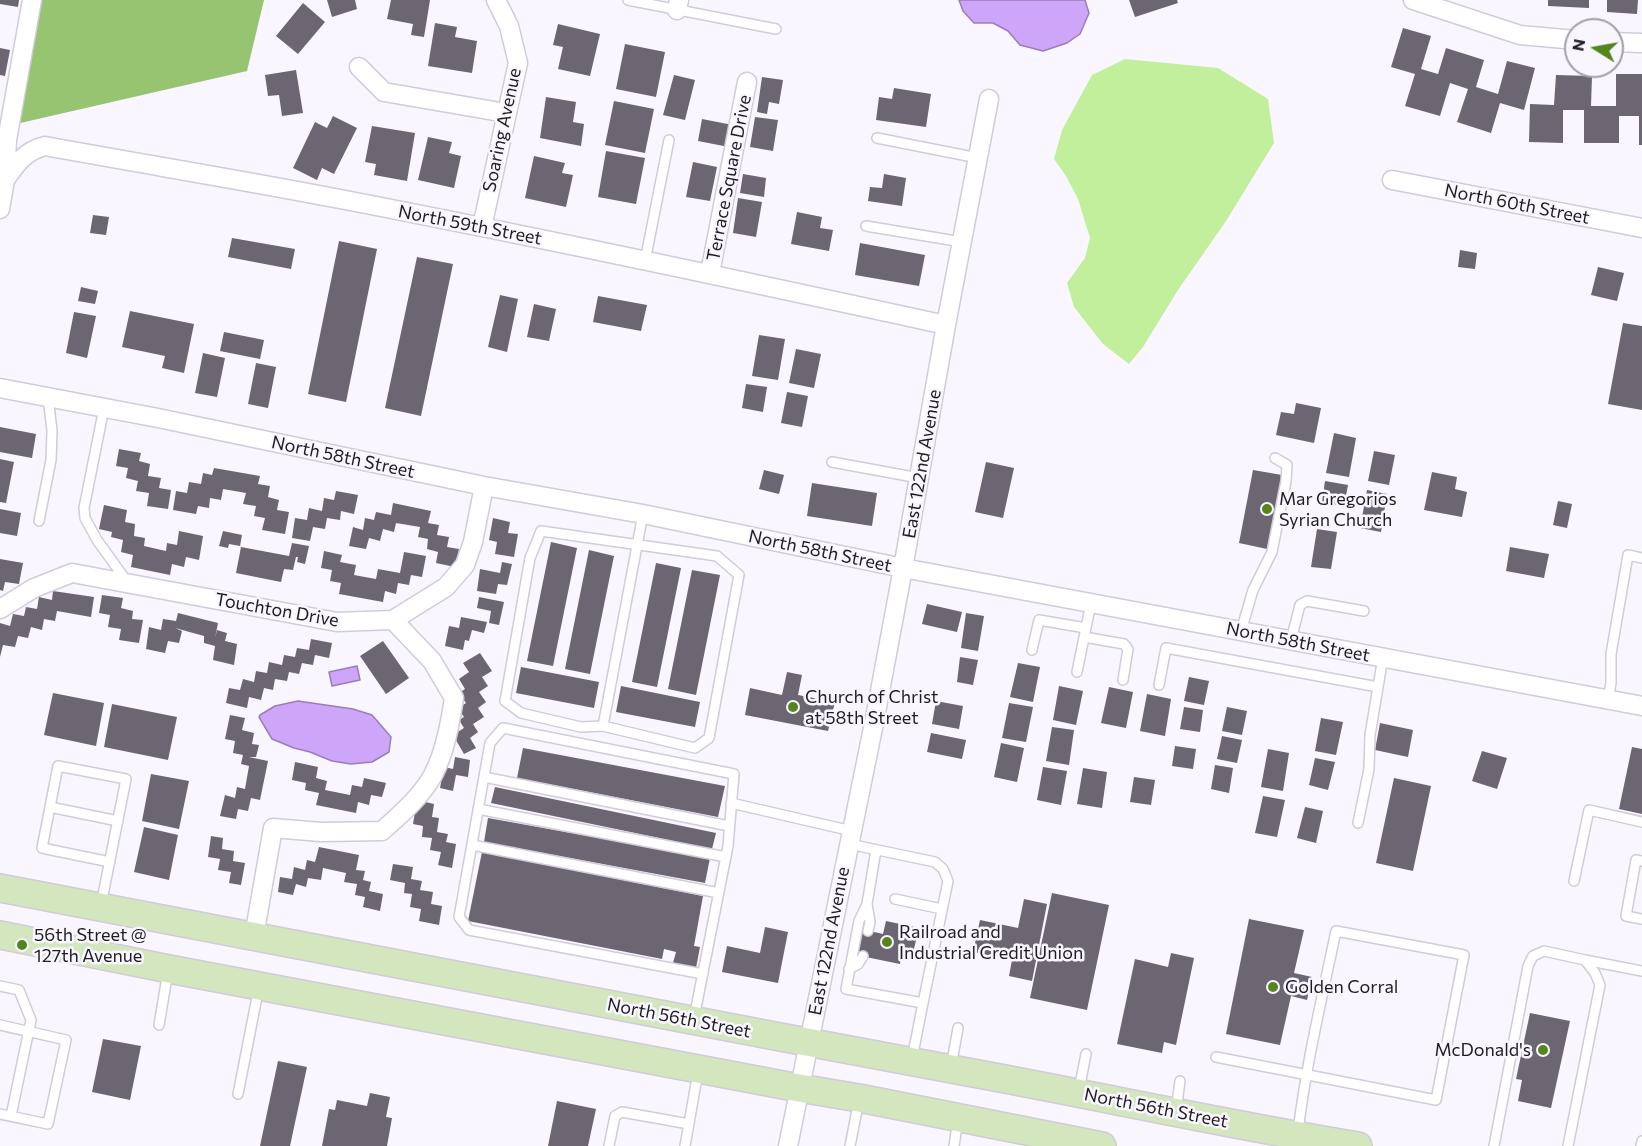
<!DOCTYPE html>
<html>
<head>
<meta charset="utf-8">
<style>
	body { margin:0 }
	#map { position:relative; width:1642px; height:1146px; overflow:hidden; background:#faf6ff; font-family:Commissioner,sans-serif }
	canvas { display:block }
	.north { position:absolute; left:1564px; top:18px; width:60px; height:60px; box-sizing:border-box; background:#faf6ff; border:2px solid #a29fa7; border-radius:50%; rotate:281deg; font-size:16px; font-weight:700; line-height:24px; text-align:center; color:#1f1d22 }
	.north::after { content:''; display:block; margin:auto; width:21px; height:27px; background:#54861b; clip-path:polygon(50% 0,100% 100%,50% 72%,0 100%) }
</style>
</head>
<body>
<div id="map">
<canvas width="1642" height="1146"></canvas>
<div class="north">N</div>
</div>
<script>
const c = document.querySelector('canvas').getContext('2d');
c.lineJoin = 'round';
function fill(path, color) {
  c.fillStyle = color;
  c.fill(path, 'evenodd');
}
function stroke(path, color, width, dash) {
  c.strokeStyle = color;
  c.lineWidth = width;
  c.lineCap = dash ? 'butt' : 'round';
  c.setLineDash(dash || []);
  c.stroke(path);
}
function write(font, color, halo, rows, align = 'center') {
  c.font = font + ' Commissioner,sans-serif';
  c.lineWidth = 5;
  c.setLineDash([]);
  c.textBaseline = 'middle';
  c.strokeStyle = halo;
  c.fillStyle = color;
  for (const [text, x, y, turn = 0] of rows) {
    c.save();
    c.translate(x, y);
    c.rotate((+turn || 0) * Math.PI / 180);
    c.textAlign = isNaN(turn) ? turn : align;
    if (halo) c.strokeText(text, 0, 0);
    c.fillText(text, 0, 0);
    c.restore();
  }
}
const green = new Path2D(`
	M1125 59 1218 68 1268 99 1274 143 1226 221 1178 290 1143 347 1129 364 1103 344 1074 307 1067 283 1085 258 1090 238 1078 199 1066 176 1054 159 1062 130 1092 75Z`);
const forest = new Path2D(`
	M42 0H264L247 71 16 124Z`);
const water = new Path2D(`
	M959 0H1085L1089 13 1080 34 1067 43 1043 51 1020 45 1008 31 993 23H974L963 11Z
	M357 666 360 680 332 686 329 672Z
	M298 701 353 709 372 715 391 737 389 752 372 762 351 764 332 761 310 752 294 748 272 739 259 717 260 715 275 706Z`);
const building = new Path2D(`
	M0 0H19L18 7 0 4Z
	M327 0H355L357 9 332 17Z
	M391 0H430L424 37 411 35 413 24 387 19Z
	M1129 0H1177L1178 3 1135 17Z
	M1548 0H1589V8L1548 6Z
	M1607 0H1638L1637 14 1607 12Z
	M303 3 325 22 298 54 276 36Z
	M435 23 457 27 455 37 477 41 472 73 428 66Z
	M558 24 600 34 590 76 558 69 563 47 553 45Z
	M1403 28 1431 36 1421 69 1438 74 1446 48 1484 60 1476 87 1498 94 1507 61 1535 68 1524 110 1500 103 1491 133 1457 122 1468 89 1450 83 1440 116 1405 106 1415 74 1391 67Z
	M625 44 665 52 656 97 616 89Z
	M0 48 10 50 5 76 0 75Z
	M296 70 303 113 282 116 279 95 268 96 265 75Z
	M1616 74H1642V145H1639V116H1619V143H1584V110H1563V143L1529 142 1530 104 1554 105 1556 75 1592 76 1591 106H1616Z
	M674 75 695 80 685 120 663 115Z
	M762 77 783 80 779 104 769 102 767 114 757 112Z
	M894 88 931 94 926 127 876 120 879 97 892 99Z
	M546 97 576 102 573 122 584 124 581 146 540 138Z
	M614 101 654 109 645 153 605 145Z
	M333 116 357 128 334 174 322 168 317 180 293 168 315 122 327 128Z
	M755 117 778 120 773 151 750 147Z
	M702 119 738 126 734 148 698 141Z
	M372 126 415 133 407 181 374 175 376 164 365 162Z
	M428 137 452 142 449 153 461 156 454 188 418 180Z
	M606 151 645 158 636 204 598 197Z
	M534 156 565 163 562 173 573 175 566 207 525 198Z
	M693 162 717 167 710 201 686 197Z
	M743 174 766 178 764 197 740 193Z
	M884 174 906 178 902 206 868 201 870 187 882 188Z
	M738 198 762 202 756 237 733 233Z
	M797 212 822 217 820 228 833 230 829 251 791 244Z
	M93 215 109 217 106 235 90 233Z
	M232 238 295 249 291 269 228 257Z
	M339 241 377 249 346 402 308 394Z
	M860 243 925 255 919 286 855 275Z
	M1460 250 1477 253 1475 269 1458 267Z
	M417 257 453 264 421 416 385 408Z
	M1598 267 1624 273 1617 301 1591 295Z
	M81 287 98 291 95 304 78 301Z
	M500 295 518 299 507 352 488 347Z
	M598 296 647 305 641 331 593 322Z
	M534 304 556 309 549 341 527 337Z
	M130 311 194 324 184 373 162 368 165 356 122 347Z
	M74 312 96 316 87 358 66 353Z
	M1623 323 1642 326V410L1608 404Z
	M224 332 264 340 260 359 220 351Z
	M759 335 785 339 778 380 752 376Z
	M796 349 821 354 814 388 789 383Z
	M203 353 225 358 217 397 195 393Z
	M256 363 276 367 268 408 248 404Z
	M746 384 767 387 763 412 742 408Z
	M787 392 808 396 802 427 781 423Z
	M1296 403 1321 408 1314 443 1276 435 1281 412 1294 414Z
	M0 427 36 434 32 458 0 452Z
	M1334 433 1356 438 1349 477 1326 473Z
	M119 449 141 453 139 461 150 464 148 476 161 478 159 488 171 490 168 509 147 506 149 493 136 491 138 481 126 478 128 468 116 466Z
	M1374 451 1395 455 1389 485 1368 481Z
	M0 459 14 462 6 503 0 502Z
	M986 462 1014 468 1003 518 975 512Z
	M214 468 260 476 258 484 270 486 268 497 279 500 277 510 289 512 285 534 262 530 265 518 254 516 256 506 243 504 246 493 223 489 221 500 210 498 209 508 198 506 196 514 173 510 176 491 187 493 189 482 201 484 203 473 212 475Z
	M764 470 784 475 779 494 759 489Z
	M1253 470 1282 475 1267 549 1239 543Z
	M1432 472 1457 477 1455 489 1467 492 1462 517 1424 510Z
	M1325 481 1348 485 1344 506 1322 502Z
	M812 483 877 493 872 526 807 516Z
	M1367 490 1387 494 1381 532 1360 528Z
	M336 491 358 495 354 514 341 511 340 520 327 518 325 529 313 527 310 541 292 538 295 518 307 520 309 508 322 511 324 498 334 500Z
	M1558 501 1572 504 1567 528 1553 525Z
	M393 503 431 511 428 523 439 525 437 535 449 537 447 547 459 549 455 567 436 563 438 552 427 549 428 539 418 537 420 527 396 523 394 532 383 529 380 541 369 538 366 549 349 546 353 527 363 530 365 518 374 520 376 512 391 515Z
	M104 505 127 510 125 522 135 524 134 536 145 538 144 546 166 551 167 543 177 545 179 531 203 536 199 560 186 557 184 567 172 564 170 575 131 567 133 555 121 552 123 540 111 537 112 532 99 529Z
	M0 509 21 513 17 536 0 533Z
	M493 518 510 522 508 533 518 534 514 557 495 554 497 542 489 540Z
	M1317 529 1337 532 1331 569 1311 567Z
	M223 531 242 535 240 546 229 544 228 548 219 546Z
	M551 542 577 548 553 666 527 661Z
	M292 543 309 546 305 564 297 562 298 557H296L293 570 284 569 281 582 236 573 241 547 289 556Z
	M1510 547 1549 554 1544 578 1506 571Z
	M589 550 614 556 590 674 565 669Z
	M324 551 342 555 340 562 356 565 354 575 376 579 378 569 400 573 404 552 426 556 422 577 411 575 409 585 398 583 396 594 385 591 383 602 339 594 341 583 330 581 332 570 321 568Z
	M0 559 23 563 19 584 5 582 3 591 0 590Z
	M502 562 512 564 507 585 498 584 496 594 477 591 480 569 500 573Z
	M656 563 681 568 657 687 632 682Z
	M692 570 720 575 696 695 668 689Z
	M53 591 94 597 91 617 57 611 55 621 44 619 42 630 31 627 28 638 18 636 15 647 3 645 0 657V623L10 626 13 614 24 616 26 607 37 609 39 597 52 600Z
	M102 595 123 598 121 608 133 611 132 619 143 620 139 643 119 640 121 629 108 627 110 615 99 613Z
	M479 597 504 602 499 625 489 623 491 611 477 608Z
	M927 604 962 612 957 632 922 624Z
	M178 613 218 623 215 638 217 630 227 633 225 641 237 644 234 665 213 660 215 646 204 643V636L175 628 182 631 179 643 168 641 165 653 146 649 149 627 161 630 163 619 176 621Z
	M966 613 984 616 978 651 961 648Z
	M461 617 487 622 484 633 472 630 469 641 465 640 463 650 445 646 449 626 459 628Z
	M311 639 332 643 329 658 315 655 313 665 302 663 299 674 289 672 287 681 275 679 273 690 264 688 261 700 249 697 247 708 226 703 229 688 240 690 243 679 254 682 256 671 267 673 269 662 282 665 284 655 295 657 297 648 309 650Z
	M383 641 409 678 386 694 360 656Z
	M480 653 492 671 482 677 488 686 479 692 486 702 478 708 484 717 473 724 478 732 470 738 476 748 464 754 453 735 464 728 459 720 464 717 458 708 466 703 459 693 465 689 459 679 469 672 463 663Z
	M960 657 978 660 973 685 957 682Z
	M1018 663 1040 667 1033 702 1010 697Z
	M521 667 599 682 594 708 516 693Z
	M787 672 802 675 798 695 835 702 828 731 745 715 750 688 782 695Z
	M1189 677 1209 681 1204 705 1184 701Z
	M621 686 700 702 695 727 616 712Z
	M1059 686 1083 691 1076 725 1053 720Z
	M1109 687 1133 692 1126 728 1101 723Z
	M53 693 104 703 96 746 44 735Z
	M1147 694 1171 699 1165 736 1140 731Z
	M936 701 963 706 959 729 932 724Z
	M1009 703 1033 707 1026 742 1002 738Z
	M112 704 177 717 168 760 104 747Z
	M1184 707 1203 710 1200 732 1180 729Z
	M1227 707 1247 711 1242 735 1222 731Z
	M230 715 245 718 242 730 254 733 252 744 259 745 256 757H249L268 761 260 800 251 798 248 811 238 809 236 819 220 816 225 795 235 798 237 787 245 789 249 766 241 764 243 755 233 753 235 741 225 739Z
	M1321 718 1343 722 1336 755 1315 751Z
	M1380 723 1413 730 1408 757 1375 750Z
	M1052 727 1074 730 1069 765 1046 761Z
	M931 733 966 740 962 759 927 752Z
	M1222 736 1242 740 1237 763 1217 759Z
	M1001 743 1024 748 1017 782 994 777Z
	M1175 746 1196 749 1193 769 1172 766Z
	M1632 747 1642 749V814L1619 809Z
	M523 748 725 786 718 817 517 778Z
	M1268 749 1289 753 1283 791 1261 787Z
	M1482 751 1507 758 1497 789 1472 781Z
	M455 757 470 760 468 777 456 775 453 791 440 788 444 767 453 769Z
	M1315 758 1335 762 1328 790 1309 785Z
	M295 762 318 767 316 778 327 781 325 790 350 795 352 785 362 787 364 778 386 783 382 797 371 795 369 805 358 802 356 813 316 805 319 793 305 790 306 783 292 780Z
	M1215 765 1233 768 1229 793 1211 789Z
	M1043 767 1067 771 1061 805 1037 800Z
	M1083 768 1107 772 1102 808 1077 804Z
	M151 774 189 781 179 829 142 821Z
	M1134 777 1155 780 1151 805 1130 802Z
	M1394 778 1431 786 1413 871 1376 863Z
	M495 787 716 833 712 849 491 803Z
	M1263 796 1285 800 1277 837 1255 833Z
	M417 800 434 804 432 817 439 818 437 832 448 834 446 842 456 844 452 868 438 865 441 852 430 850 432 838 422 837 423 826 413 824Z
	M1305 807 1323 811 1316 843 1297 838Z
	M488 818 710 858 705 883 484 842Z
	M144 827 178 835 169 880 134 872Z
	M211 836 223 838 222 849 234 851 233 861 245 863 241 885 229 883 231 872 218 870 220 859 208 857Z
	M319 847 359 855 356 870 365 871 363 880 371 882 369 891 383 894 380 911 363 907 365 897 355 895 357 884 344 882 346 873 323 868 321 880 308 878 306 887 296 884 293 895 278 892 280 877 292 879 294 867 305 870 307 860 315 862Z
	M482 852 703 896 694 946 700 947 696 968 673 963 676 952 664 949 662 959 468 921Z
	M393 864 413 867 411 879 422 881 420 890 433 892 431 904 442 906 439 925 419 921 421 909 410 907 412 894 404 893 405 883 390 880Z
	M1052 893 1109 905 1087 1010 1030 998Z
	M1024 899 1047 904 1032 981 1009 976 1012 960 973 952 980 920 1018 928Z
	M1249 919 1304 930 1294 973 1312 977 1307 1000 1291 996 1280 1045 1226 1034Z
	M886 921 919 928 913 953 902 951 900 964 856 955 861 929 883 934Z
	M765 927 788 932 778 983 722 972 727 946 760 953Z
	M1171 953 1194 958 1176 1045 1164 1042 1162 1053 1117 1044 1135 959 1168 967Z
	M1530 1013 1570 1021 1551 1108 1518 1101 1522 1080 1516 1079Z
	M103 1039 141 1046 130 1100 92 1092Z
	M278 1061 307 1067 290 1146H260Z
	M370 1093 390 1097 386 1117 392 1118 387 1146H322L329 1109 335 1110 337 1100 367 1106Z
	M557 1101 596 1109 588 1146H548Z`);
const lane = new Path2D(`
	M628 0 776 29
	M877 138 978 158
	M866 226 962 242
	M645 261 669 140
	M104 408 84 508 85 518 97 540 128 583
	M832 462 919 478
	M39 521 51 460 52 431 48 397
	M541 531 717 556 739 575 709 738 695 748 603 726 581 727 521 713 505 701 530 558Z
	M1241 631 1253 590 1272 552 1286 481 1287 465 1275 458
	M1084 637 1124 644 1128 649 1123 680
	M1291 640 1300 605 1307 601 1364 611
	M1032 650 1039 620 1086 628
	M1077 672 1091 603
	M1159 685 1166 648 1378 687
	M1608 700 1611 683V654L1628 555 1642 558
	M603 726 643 514
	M484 777 729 826
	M731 803 852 831
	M50 807 118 821
	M478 809 726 857
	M1358 823 1369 769 1370 735 1383 657
	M849 844 935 862 943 869 948 881 923 1003
	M472 845 719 893
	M876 850 867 904 859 921 846 989 923 1003 912 1059
	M1642 861 1636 860 1626 916 1642 919
	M1574 881 1589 810 1642 822
	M895 899 942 909
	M867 904 870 922 868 931
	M101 905 126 779 58 766 42 848 110 862
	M1585 960 1642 971
	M849 969 858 964 863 956
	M0 986 19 990 31 1020 11 1116
	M694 1018 728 846 734 774 503 728 490 743 459 917 469 930 703 974
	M0 1025 66 1040 48 1124 0 1114
	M159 1025 168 971
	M1216 1057 1436 1100 1464 955 1336 931C1322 998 1306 1064 1298 1132
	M951 1067 958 1028
	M1079 1090 1086 1054
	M238 1094 259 987
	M1176 1111 1180 1081
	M609 1146 615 1116 622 1112 689 1124
	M685 1146 698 1072
	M850 1146 859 1100
	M954 1146 958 1119
	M1494 1146 1528 966 1533 956 1544 951 1585 960 1595 973 1600 985 1568 1146
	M1641 1146 1642 1141`);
const street = new Path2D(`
	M1413 0 1520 35 1576 40
	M677 10 679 0
	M1612 42 1642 43
	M359 67 384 92 506 113
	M5 180C16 164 25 151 45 146 143 164 242 180 340 199 543 238 744 281 946 325
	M1392 180 1642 228
	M0 209 5 180 7 140 32 0
	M482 227 518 63 509 26 496 0
	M710 273 747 82
	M0 388 158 418 484 486 643 514 903 568 1642 706
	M0 609 34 588 72 573 337 622 393 620 446 587 465 565 473 542 484 486
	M254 936 273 828 321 832 382 831C400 815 421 797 433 775 445 752 450 724 454 698L432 661 393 620
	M788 1146 875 718 903 568 946 325 989 99`);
const secondary = new Path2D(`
	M0 888C321 948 641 1012 962 1071 1094 1095 1225 1124 1358 1146
	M0 935 169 969 799 1088 859 1098 1102 1146`);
const markers = [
	[1267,509,6,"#54861b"],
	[793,707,6,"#54861b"],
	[887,942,6,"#54861b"],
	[22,945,6,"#54861b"],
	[1273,987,6,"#54861b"],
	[1543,1050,6,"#54861b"]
];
const streetNames = [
	["Soaring Avenue",502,130,-78],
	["Terrace Square Drive",729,178,-79],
	["North 60th Street",1517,204,11],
	["North 59th Street",470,225,11],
	["North 58th Street",343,457,12],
	["East 122nd Avenue",922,464,-80],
	["North 58th Street",820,551,12],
	["Touchton Drive",277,610,10],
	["North 58th Street",1298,642,11],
	["East 122nd Avenue",829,941,-79],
	["North 56th Street",679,1018,11],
	["North 56th Street",1156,1108,11]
];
const poiNames = [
	["Mar Gregorios",1279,499],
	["Syrian Church",1279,520],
	["Church of Christ",805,697],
	["at 58th Street",805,718],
	["Railroad and",899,932],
	["Industrial Credit Union",899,953],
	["56th Street @",34,935],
	["127th Avenue",34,956],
	["Golden Corral",1285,987],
	["McDonald's",1531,1050,"right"]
];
fill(green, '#c1ef9c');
fill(forest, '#96c470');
fill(water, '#cda6fa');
stroke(water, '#997db9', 1.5);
fill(building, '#6c6673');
stroke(lane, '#d1cbda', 12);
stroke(street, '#d1cbda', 21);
stroke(secondary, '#d1cbda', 30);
stroke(lane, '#fff', 9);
stroke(street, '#fff', 18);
stroke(secondary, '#d3e6bd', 27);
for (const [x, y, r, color] of markers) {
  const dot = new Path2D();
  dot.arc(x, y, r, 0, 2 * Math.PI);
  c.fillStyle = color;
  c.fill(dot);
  stroke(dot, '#faf6ff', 2);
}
write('18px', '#1f1d22', '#faf6ff', streetNames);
write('18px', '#1f1d22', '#faf6ff', poiNames, 'left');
</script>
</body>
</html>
